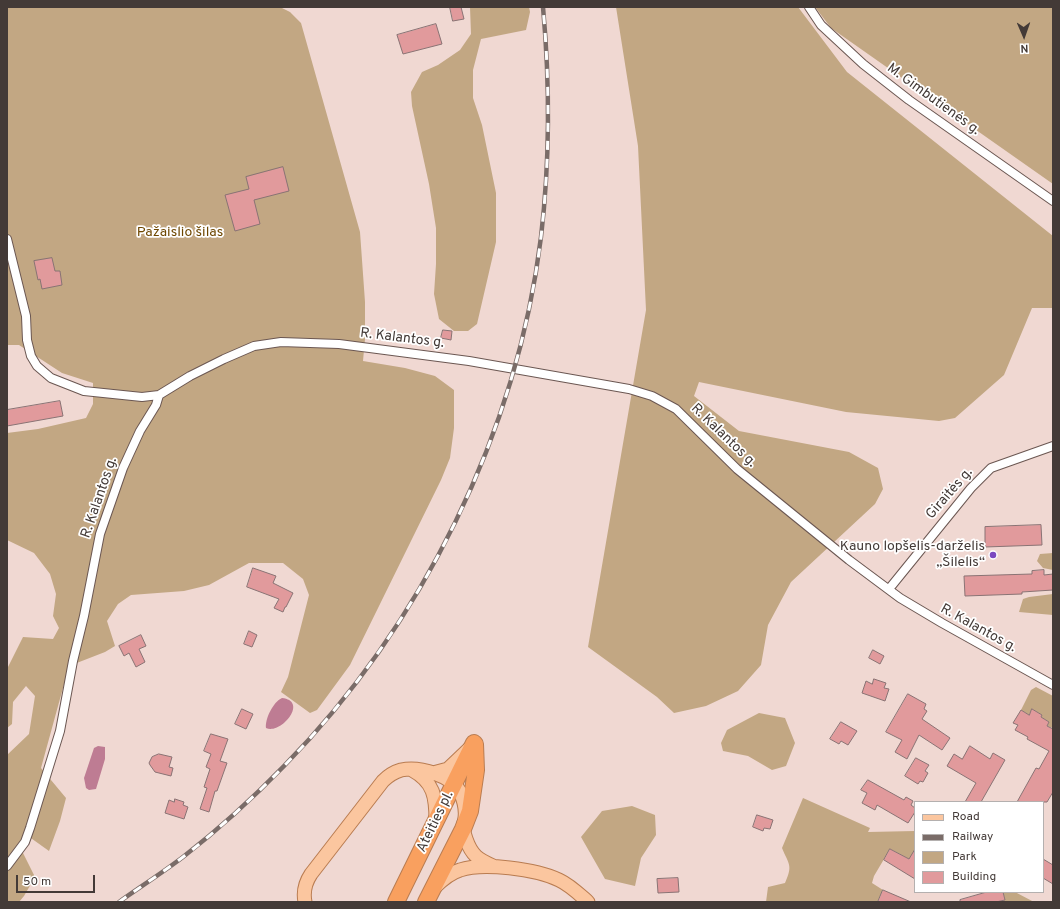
<!DOCTYPE html>
<html>
<head>
<meta charset="utf-8">
<style>
	body { margin:0 }
	#map { position:relative; width:1060px; height:909px; overflow:hidden; background:#f0d8d2; font-family:Overpass,sans-serif }
	canvas { display:block }
	.frame { position:absolute; inset:0; border:8px solid #433a37; pointer-events:none }
	.legend { position:absolute; left:914px; top:801px; width:130px; height:92px; box-sizing:border-box; background:#fff; border:1px solid #b4b0af; margin:0; padding:5px 7px; list-style:none; font-size:12px; color:#433a37 }
	.legend li { display:flex; align-items:center; gap:8px; height:20px }
	.legend b { width:20px; border:1px solid #b4b0af }
	.north { position:absolute; left:1004px; top:16px; width:40px; height:40px; -webkit-text-stroke:3px #fff; paint-order:stroke; rotate:178deg; font-size:11px; font-weight:700; line-height:16px; text-align:center; color:#433a37 }
	.north::after { content:''; display:block; margin:auto; width:14px; height:18px; background:#433a37; clip-path:polygon(50% 0,100% 100%,50% 72%,0 100%) }
	.scale { position:absolute; left:16px; top:875px; width:79px; height:18px; box-sizing:border-box; border:2px solid #433a37; border-top:0; padding-left:5px; font-size:12px; line-height:14px; white-space:nowrap; color:#433a37; -webkit-text-stroke:3px #fff; paint-order:stroke }
</style>
</head>
<body>
<div id="map">
<canvas width="1060" height="909"></canvas>
<div class="frame"></div>
<ul class="legend">
<li><b style="height:5px;background:#fbc69f"></b>Road</li>
<li><b style="height:5px;background:#7a6c68"></b>Railway</li>
<li><b style="height:11px;background:#c2a783"></b>Park</li>
<li><b style="height:11px;background:#e19a9c"></b>Building</li>
</ul>
<div class="north">N</div>
<div class="scale">50 m</div>
</div>
<script>
const c = document.querySelector('canvas').getContext('2d');
c.lineJoin = 'round';
function fill(path, color) {
  c.fillStyle = color;
  c.fill(path, 'evenodd');
}
function stroke(path, color, width, dash) {
  c.strokeStyle = color;
  c.lineWidth = width;
  c.lineCap = dash ? 'butt' : 'round';
  c.setLineDash(dash || []);
  c.stroke(path);
}
function write(font, color, halo, rows, align = 'center') {
  c.font = font + ' Overpass,sans-serif';
  c.lineWidth = 3.5;
  c.setLineDash([]);
  c.textBaseline = 'middle';
  c.strokeStyle = halo;
  c.fillStyle = color;
  for (const [text, x, y, turn = 0] of rows) {
    c.save();
    c.translate(x, y);
    c.rotate((+turn || 0) * Math.PI / 180);
    c.textAlign = isNaN(turn) ? turn : align;
    if (halo) c.strokeText(text, 0, 0);
    c.fillText(text, 0, 0);
    c.restore();
  }
}
const green = new Path2D(`
	M7 7H280L290 12 301 23 360 232 365 302V339L363 361 405 368 435 376 454 390V428L450 458 441 480 350 665 317 710 310 713 281 692 288 677 309 595 303 579 283 563H249L209 585 184 591 131 595 118 604 107 621 115 646 105 652 69 666 41 768 66 798 60 821 49 851 28 836 19 845 35 877 24 896 19 902H7V755L29 734 35 696 26 686 13 702 12 724 7 728V669L23 637 53 639 59 628 53 616 56 594 50 574 34 553 7 540V433L38 429 86 418 93 404V383L62 373 19 345H7Z
	M470 7H529L530 12 526 30 481 39 473 70V98L482 125 496 193V242L477 324 468 331H454L439 319 434 294 436 264V228L429 184 412 106 411 92 422 72 438 65 460 50 471 34Z
	M616 7H798L847 72 1053 236V308H1032L1004 375 955 418 939 421 846 412 699 382 694 396 739 431 849 452 878 468 883 489 875 504 791 582 768 625 761 665 738 691 706 706 674 713 657 697 588 647 646 310 638 146Z
	M815 7H1053V184L831 28Z
	M1053 553V570L1043 568 1037 561 1040 554Z
	M1053 594V615L1019 612 1023 599 1029 597Z
	M1036 687 1053 696V728L1047 726 1049 722 1041 717 1042 715 1032 709 1029 715 1021 710 1031 690Z
	M759 713 785 718 795 743 786 766 772 770 748 756 723 751 721 743 727 730Z
	M803 798 870 828 868 832 915 831V859H909L890 849 874 876 872 883 883 890 878 901 880 902H766L768 887 785 883C793 865 789 865 782 848Z
	M632 806 655 815 656 835 641 858 635 886 605 879 581 837 602 811Z
	M1003 892H1015L1034 902H996L1005 900Z`);
const water = new Path2D(`
	M282 698C309 701 281 735 266 728 265 719 273 702 282 698Z
	M98 746 105 747V759L96 789 89 790 86 788 84 778 94 748Z`);
const building = new Path2D(`
	M450 7H461L464 19 453 21Z
	M436 24 442 44 403 54 397 35Z
	M283 167 289 191 254 200 260 224 235 231 225 195 249 189 246 177Z
	M52 258 55 271H60L62 285 42 289 40 279 38 280 34 261Z
	M443 330 452 331 451 340 441 338Z
	M60 401 63 416 7 426V410Z
	M1041 525 1042 545 985 547V527Z
	M253 568 276 576 273 583 293 593 286 607H285L283 612 274 608 279 599 247 587Z
	M1044 570V575L1053 574V590L1022 592V594L965 596 964 576 1032 574V571Z
	M249 631 257 635 252 647 244 644Z
	M141 635 146 646 139 649 145 662 136 667 129 653 124 656 119 646Z
	M873 650 884 656 880 664 869 658Z
	M874 679 886 683 884 688 889 689 885 701 862 693 866 681 872 684Z
	M908 694 926 704 924 709 927 711 922 719 950 738 942 750 919 735 907 759 895 752 902 740 886 732Z
	M242 709 253 714 246 729 235 724Z
	M1032 709 1042 715 1041 717 1049 722 1047 726 1053 729V792L1047 802H1017L1036 768 1039 769 1049 751 1027 739 1028 737 1015 730 1018 725 1013 723 1021 710 1029 715Z
	M841 722 857 731 848 745 841 741 839 744 830 739Z
	M211 734 228 739 220 761 227 763 217 791H215L209 812 200 809 207 788 204 787 210 769 206 767 211 754 204 751Z
	M970 746 990 759 993 753 1005 760 981 802H965L976 783 947 766 954 754 962 759Z
	M159 754 172 757 169 767 173 768 171 776 155 772 150 765 149 763 152 757Z
	M916 758 929 765 925 771 928 773 923 782 920 781 918 784 905 776Z
	M868 780 904 800 906 797 913 801 911 805 915 808V812L908 823 877 805 875 810 862 803 867 793 861 790Z
	M175 799 184 802 183 805 188 807 184 819 165 813 169 800 174 802Z
	M757 815 773 820 770 829 764 828 763 831 753 827Z
	M890 849 909 859 915 849V879L884 860Z
	M1043 859 1053 865V884L1043 878Z
	M678 878 679 892 658 893 657 879Z
	M883 890 911 902H878Z
	M987 892H1003L1005 900 996 902H960V900Z`);
const street = new Path2D(`
	M809 7 821 25 863 64 909 100 1053 201
	M7 239 26 316 27 340 31 356 37 366 51 378 84 391 142 397 159 395 190 376 224 359 254 346 281 342 339 344 469 361 629 389 652 396 676 409 737 469 849 560 900 598 942 623 1053 685
	M889 589 971 488 991 468 1053 446
	M7 866 25 842 30 828 60 731 73 661 84 616 100 534 123 468 140 431 156 405 159 395`);
const primary = new Path2D(`
	M412 770C434 782 436 797 436 821
	M433 773 448 769 469 749
	M435 887C442 880 450 873 460 870 483 862 536 869 559 880 570 885 579 894 588 902
	M305 902C303 892 305 883 311 874L383 781C388 776 394 772 401 770 419 766 453 775 461 794 464 801 466 810 465 818 465 821 463 824 463 827 463 831 465 835 466 839 472 856 478 859 493 866`);
const highway = new Path2D(`
	M396 902 474 743
	M426 902 463 829 470 811 476 770 475 744`);
const rail = new Path2D(`
	M119 902C140 887 162 873 183 857 219 829 253 798 284 766 422 625 517 433 541 237 550 160 550 84 543 7`);
const markers = [
	[993,555,4,"#7b49c0"]
];
const streetNames = [
	["M. Gimbutienės g.",933,100,36],
	["R. Kalantos g.",402,339,7],
	["R. Kalantos g.",723,436,44],
	["Giraitės g.",950,494,-49],
	["R. Kalantos g.",100,498,-71],
	["R. Kalantos g.",978,629,29],
	["Ateities pl.",436,822,-64]
];
const parkNames = [
	["Pažaislio šilas",180,233]
];
const poiNames = [
	["Kauno lopšelis-darželis",985,547],
	["„Šilelis“",985,563]
];
fill(green, '#c2a783');
fill(water, '#be7c93');
fill(building, '#e19a9c');
stroke(building, '#897374', 1);
stroke(street, '#6b5752', 10);
stroke(primary, '#b97c51', 15);
stroke(highway, '#b97c51', 18);
stroke(street, '#fff', 8);
stroke(primary, '#fbc69f', 13);
stroke(highway, '#f9a05f', 16);
stroke(rail, '#7a6c68', 4.5);
stroke(rail, '#fff', 3, [9]);
for (const [x, y, r, color] of markers) {
  const dot = new Path2D();
  dot.arc(x, y, r, 0, 2 * Math.PI);
  c.fillStyle = color;
  c.fill(dot);
  stroke(dot, '#fff', 1.5);
}
write('14px', '#433a37', '#fff', streetNames);
write('14px', '#6e4700', '#fff', parkNames);
write('14px', '#433a37', '#fff', poiNames, 'right');
</script>
</body>
</html>
